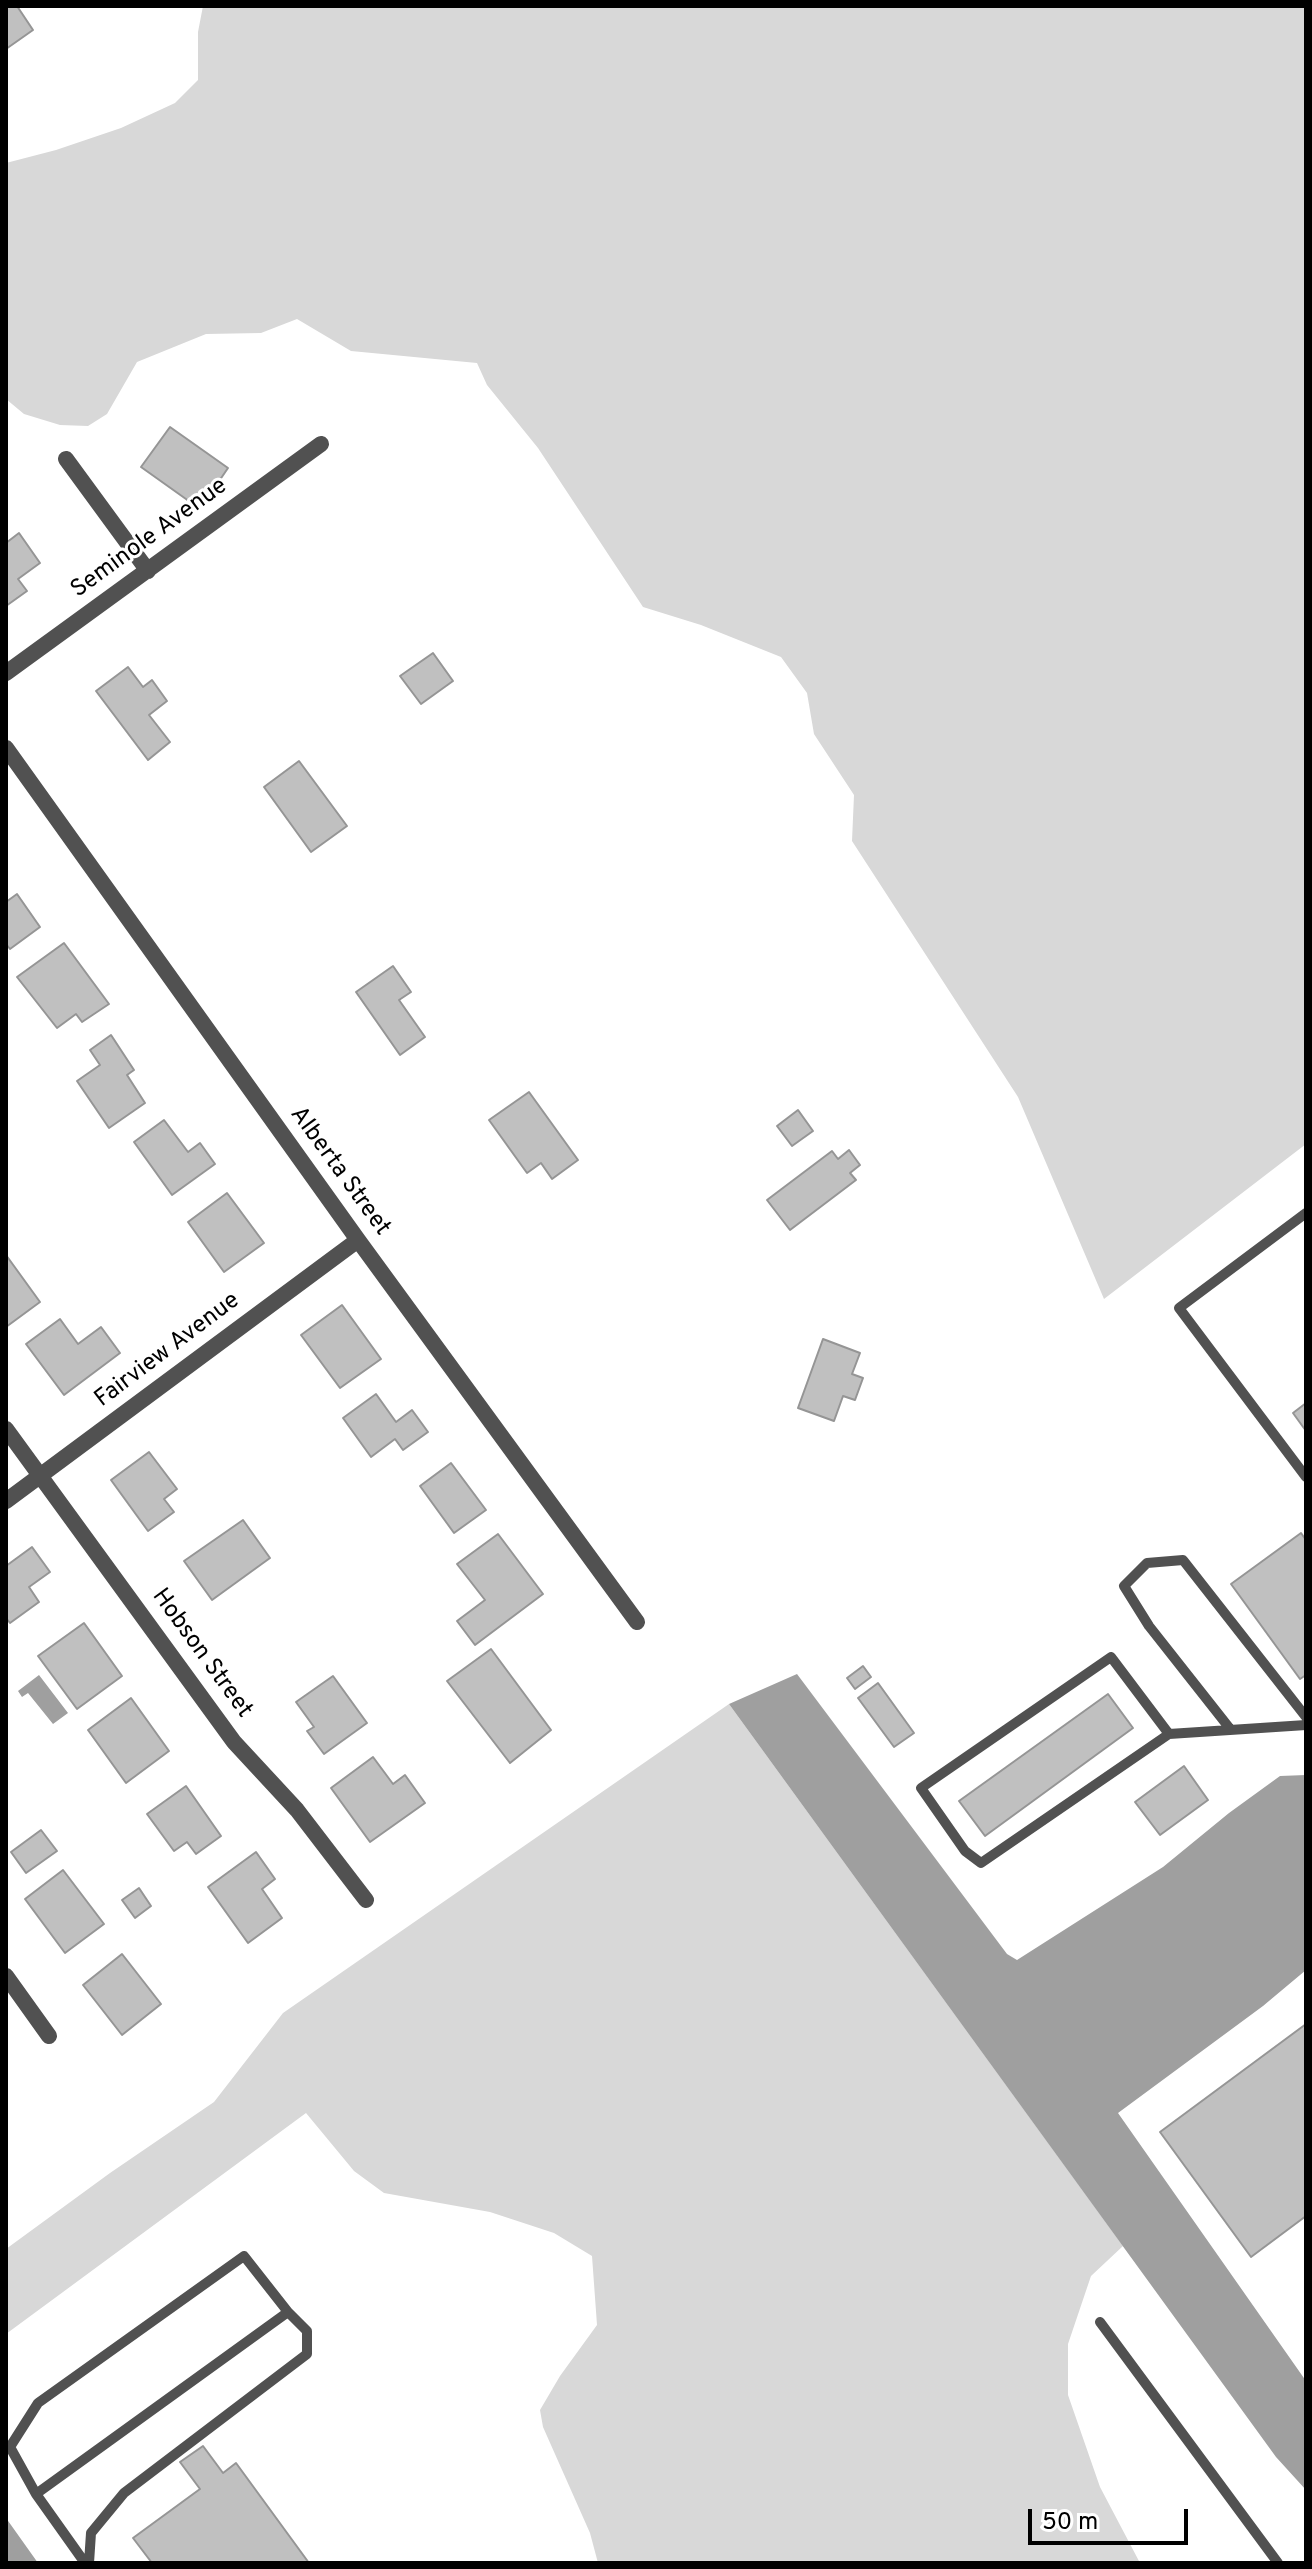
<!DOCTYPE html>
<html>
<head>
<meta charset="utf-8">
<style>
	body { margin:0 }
	#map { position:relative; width:1312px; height:2569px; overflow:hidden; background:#fff; font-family:Overpass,sans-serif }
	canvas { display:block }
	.frame { position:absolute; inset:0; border:8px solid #000; pointer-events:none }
	.scale { position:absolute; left:1028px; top:2509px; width:160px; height:36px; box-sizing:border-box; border:4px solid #000; border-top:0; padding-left:10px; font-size:24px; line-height:28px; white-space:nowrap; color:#000; -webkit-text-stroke:6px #fff; paint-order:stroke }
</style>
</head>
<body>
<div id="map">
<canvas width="1312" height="2569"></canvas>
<div class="frame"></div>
<div class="scale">50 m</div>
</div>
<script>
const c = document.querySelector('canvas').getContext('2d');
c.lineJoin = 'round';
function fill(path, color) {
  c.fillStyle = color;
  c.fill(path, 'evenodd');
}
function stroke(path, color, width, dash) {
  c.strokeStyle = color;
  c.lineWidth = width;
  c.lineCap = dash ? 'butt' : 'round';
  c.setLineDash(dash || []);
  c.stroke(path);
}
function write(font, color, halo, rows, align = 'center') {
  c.font = font + ' Overpass,sans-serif';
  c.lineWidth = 6;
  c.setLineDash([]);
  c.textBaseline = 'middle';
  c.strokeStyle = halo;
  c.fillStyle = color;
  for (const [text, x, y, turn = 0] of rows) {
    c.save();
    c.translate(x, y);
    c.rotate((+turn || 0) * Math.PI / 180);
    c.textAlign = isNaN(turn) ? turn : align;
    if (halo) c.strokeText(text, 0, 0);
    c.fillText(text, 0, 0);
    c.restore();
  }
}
const green = new Path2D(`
	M203 6H1306V1144L1104 1299 1018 1097 852 841 854 795 814 734 807 693 781 657 701 625 643 607 538 448 487 385 477 363 351 351 297 319 261 333 206 334 137 362 107 414 88 426 60 425 24 414 6 399V163L56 150 121 128 175 103 198 80V32Z
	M729 1704 1123 2246 1091 2276 1068 2344V2395L1100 2487 1140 2563H598L590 2533 543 2427 540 2410 560 2376 597 2325 592 2256 554 2233 490 2212 384 2193 354 2171 306 2113 6 2334V2249L110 2173 214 2102 283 2013Z`);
const water = new Path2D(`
	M797 1674 1007 1954 1017 1960 1163 1867 1229 1813 1280 1776 1306 1775V1970L1263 2006 1118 2113 1306 2381V2490L1276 2457 729 1704Z
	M39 1675 68 1713 53 1724 28 1693 22 1697 18 1691Z
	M6 2518 38 2563H6Z`);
const building = new Path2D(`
	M6 6H17L33 30 6 49Z
	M170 427 228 468 200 509 141 467Z
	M19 533 40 563 18 579 27 591 6 606V543Z
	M433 653 453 681 421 704 400 676Z
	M128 667 143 687 152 680 167 701 149 715 170 742 148 760 96 691Z
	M299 761 347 826 311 852 264 787Z
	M17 894 40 927 10 949 6 944V902Z
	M64 943 109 1004 82 1022 76 1014 57 1028 17 977Z
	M393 966 411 992 399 1000 425 1037 400 1055 356 992Z
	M111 1035 134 1070 127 1075 145 1103 109 1128 77 1081 100 1065 90 1050Z
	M529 1092 578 1160 552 1179 541 1163 527 1173 489 1120Z
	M798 1110 813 1131 792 1146 777 1126Z
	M164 1120 188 1152 200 1143 215 1164 172 1195 134 1142Z
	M849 1150 860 1165 850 1173 856 1180 790 1230 767 1200 832 1151 838 1159Z
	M227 1193 264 1243 224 1272 188 1222Z
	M6 1255 40 1302 6 1327Z
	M342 1305 381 1359 340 1388 301 1335Z
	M60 1319 78 1344 101 1327 120 1353 64 1395 26 1344Z
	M823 1339 860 1353 852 1374 863 1378 855 1400 843 1396 834 1421 798 1408Z
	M376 1394 396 1422 412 1410 428 1432 403 1450 395 1439 371 1457 343 1418Z
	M1306 1403V1431L1293 1413Z
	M149 1452 177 1489 164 1499 174 1512 148 1531 111 1480Z
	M451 1463 486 1510 454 1533 420 1486Z
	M243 1520 270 1558 212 1600 184 1561Z
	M1301 1533 1306 1540V1675L1300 1679 1231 1584Z
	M498 1534 543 1594 475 1645 457 1621 485 1600 457 1564Z
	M32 1547 50 1572 29 1587 39 1602 10 1623 6 1618V1566Z
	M84 1623 122 1676 77 1709 38 1656Z
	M491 1649 551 1730 510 1763 447 1681Z
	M863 1666 871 1677 855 1689 847 1678Z
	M333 1676 367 1723 324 1754 307 1731 314 1727 296 1702Z
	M878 1683 914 1733 894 1747 858 1698Z
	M1108 1694 1133 1728 985 1836 959 1801Z
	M131 1698 169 1751 126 1783 88 1730Z
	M373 1757 393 1784 405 1775 425 1803 370 1842 331 1788Z
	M1184 1766 1208 1800 1160 1835 1135 1802Z
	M186 1786 221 1836 196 1854 187 1842 174 1851 147 1814Z
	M41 1830 57 1851 26 1873 11 1852Z
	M256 1852 275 1879 262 1889 282 1918 248 1943 208 1887Z
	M63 1870 104 1924 65 1953 25 1899Z
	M139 1888 151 1906 135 1918 122 1900Z
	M122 1954 161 2004 122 2035 83 1985Z
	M1306 2024V2216L1251 2257 1160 2132Z
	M203 2446 223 2473 236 2463 309 2563H152L133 2538 200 2489 180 2462Z`);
const lane = new Path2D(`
	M1306 1213 1179 1308 1306 1477
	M1231 1730 1149 1626 1124 1586 1147 1563 1183 1560 1306 1717
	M1169 1734 1111 1657 921 1788 965 1851 981 1863 1169 1734 1306 1725
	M1100 2322 1278 2563
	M36 2494 288 2312 244 2256 38 2403 10 2447 36 2494 85 2563
	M89 2563 91 2533 124 2493 307 2354V2331L288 2312`);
const street = new Path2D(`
	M66 459 148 571
	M6 673 321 444
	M6 748 358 1240 637 1622
	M6 1429 234 1742 297 1810 366 1900
	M6 1501 358 1240
	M6 1976 49 2036`);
const streetNames = [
	["Seminole Avenue",150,539,-36],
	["Alberta Street",339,1172,54],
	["Fairview Avenue",168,1351,-37],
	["Hobson Street",201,1654,54]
];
fill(green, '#d8d8d8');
fill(water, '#9f9f9f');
fill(building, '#c0c0c0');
stroke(building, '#959595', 2);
stroke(lane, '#515151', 10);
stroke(street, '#515151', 16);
write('24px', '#000', '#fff', streetNames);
</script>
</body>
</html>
